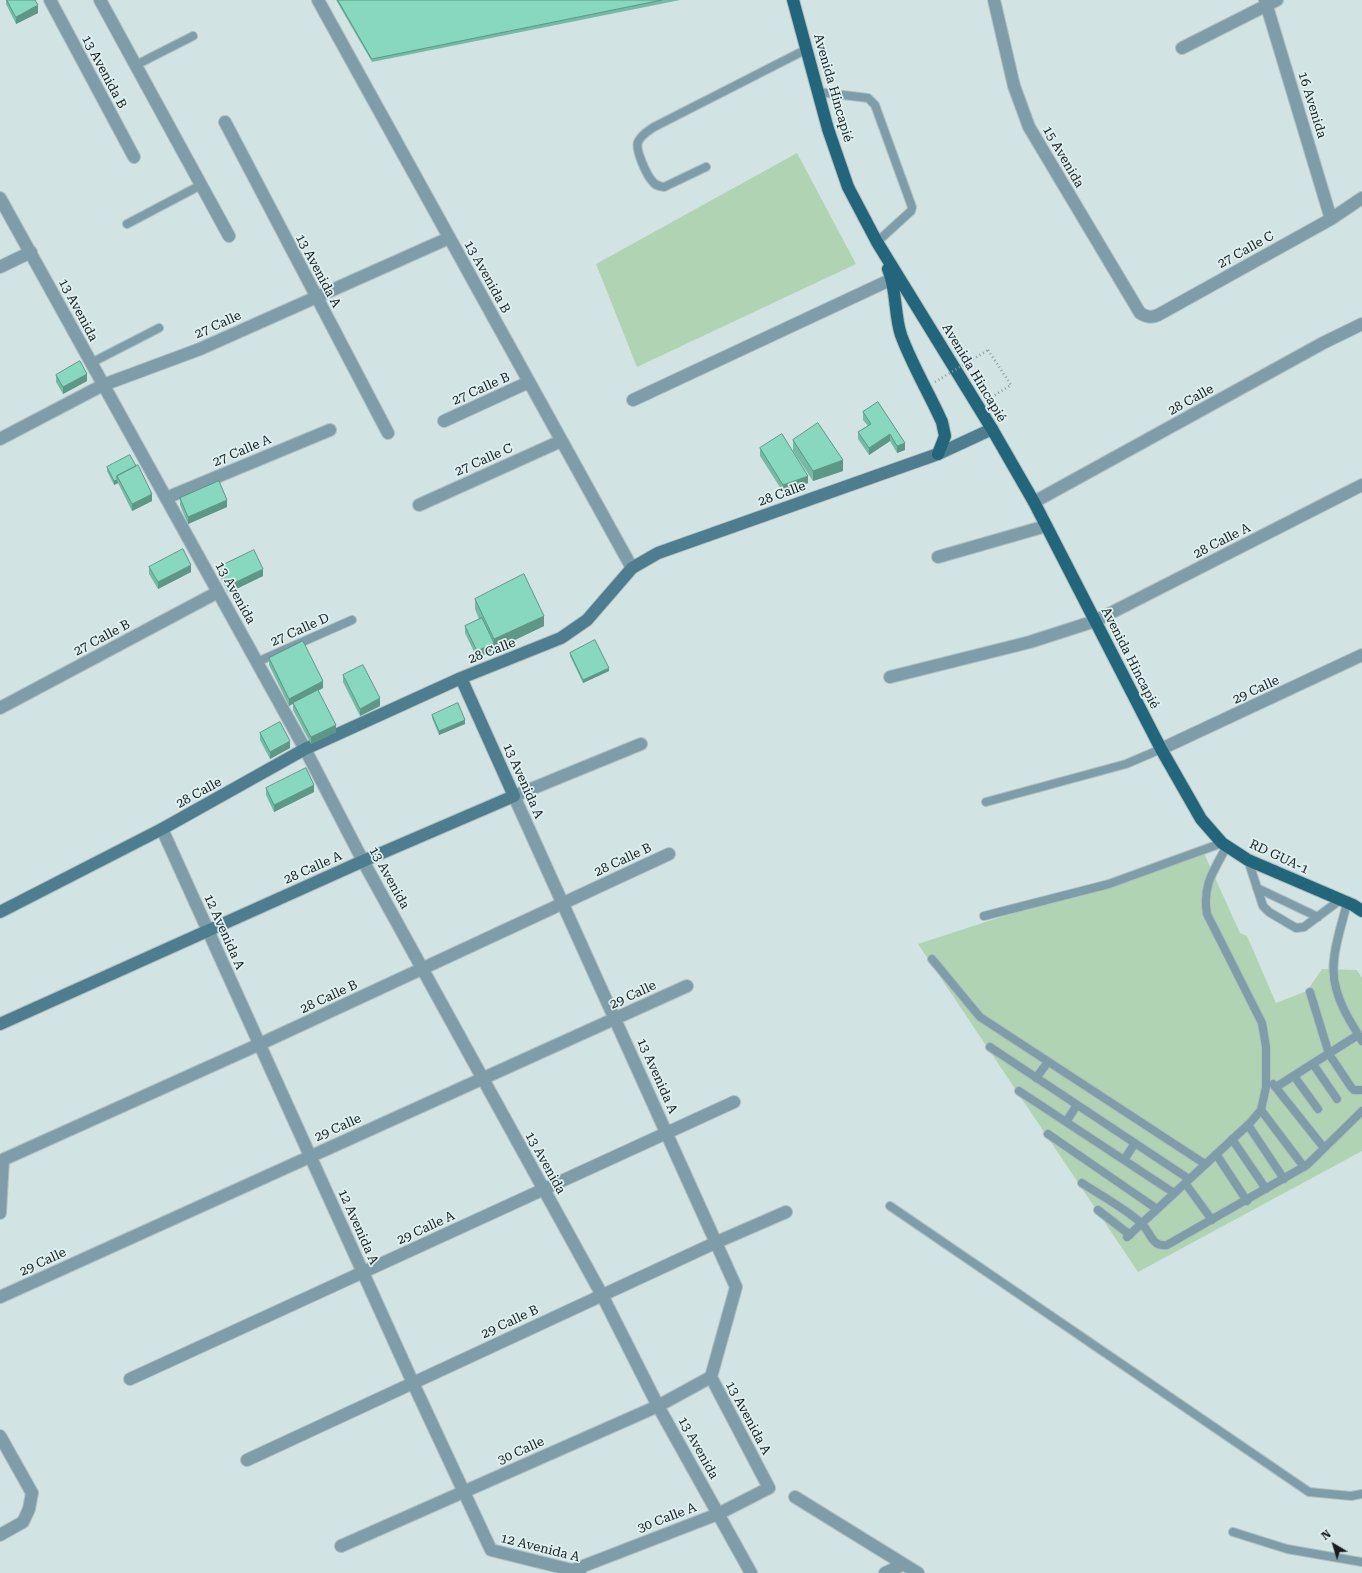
<!DOCTYPE html>
<html>
<head>
<meta charset="utf-8">
<style>
	body { margin:0 }
	#map { position:relative; width:1362px; height:1573px; overflow:hidden; background:#d2e3e3; font-family:"Roboto Serif",serif }
	canvas { display:block }
	.north { position:absolute; left:1314px; top:1525px; width:40px; height:40px; -webkit-text-stroke:3px #dff0f0; paint-order:stroke; rotate:322deg; font-size:11px; font-weight:700; line-height:16px; text-align:center; color:#161c1c }
	.north::after { content:''; display:block; margin:auto; width:14px; height:18px; background:#161c1c; clip-path:polygon(50% 0,100% 100%,50% 72%,0 100%) }
</style>
</head>
<body>
<div id="map">
<canvas width="1362" height="1573"></canvas>
<div class="north">N</div>
</div>
<script>
const c = document.querySelector('canvas').getContext('2d');
c.lineJoin = 'round';
function fill(path, color) {
  c.fillStyle = color;
  c.fill(path, 'evenodd');
}
function stroke(path, color, width, dash) {
  c.strokeStyle = color;
  c.lineWidth = width;
  c.lineCap = dash ? 'butt' : 'round';
  c.setLineDash(dash || []);
  c.stroke(path);
}
function write(font, color, halo, rows, align = 'center') {
  c.font = font + ' "Roboto Serif",serif';
  c.lineWidth = 3.5;
  c.setLineDash([]);
  c.textBaseline = 'middle';
  c.strokeStyle = halo;
  c.fillStyle = color;
  for (const [text, x, y, turn = 0] of rows) {
    c.save();
    c.translate(x, y);
    c.rotate((+turn || 0) * Math.PI / 180);
    c.textAlign = isNaN(turn) ? turn : align;
    if (halo) c.strokeText(text, 0, 0);
    c.fillText(text, 0, 0);
    c.restore();
  }
}
const green = new Path2D(`
	M797 153 856 264 637 367 596 264Z
	M1203 851 1240 933 1247 936 1276 1003 1307 991 1322 969 1357 970 1362 978V1151L1138 1272 918 944Z`);
const path = new Path2D(`
	M988 350 1011 385 990 398`);
const lane = new Path2D(`
	M136 65 193 36
	M818 92 868 98 875 105 912 207 911 211 877 242
	M706 167 664 187C659 186 656 186 653 182 647 176 635 150 638 142 641 135 648 131 654 127L807 49
	M127 224 201 185
	M91 363 159 328
	M257 662 352 620
	M986 802 1126 764 1161 749
	M1248 860 1263 906 1269 912 1296 928 1304 927 1340 900
	M1257 888 1318 917
	M1347 903C1341 929 1328 961 1336 988 1341 1008 1352 1024 1362 1041
	M984 916 1109 884 1222 843
	M932 959 980 1017 1205 1164
	M1310 992 1329 1054 1351 1087 1354 1090H1362
	M990 1047 1189 1179
	M1313 1064 1337 1099
	M1294 1076 1318 1109
	M1036 1078 1048 1062
	M1273 1084 1324 1148
	M1276 1087 1358 1035
	M1019 1091 1174 1193
	M1261 1110 1304 1167
	M1066 1122 1077 1105
	M1248 1125 1284 1179
	M1048 1134 1157 1209
	M1232 1139 1266 1189
	M1216 1154 1247 1201
	M1124 1160 1135 1143
	M1082 1183C1100 1195 1126 1209 1141 1223 1151 1232 1151 1247 1167 1245L1307 1165 1362 1111
	M1185 1183 1212 1220
	M890 1206 1309 1492 1351 1496 1362 1494
	M1098 1210 1130 1235
	M1127 1237 1250 1123 1261 1110 1266 1087V1047L1262 1023 1207 914C1202 885 1214 870 1227 846
	M1233 1532 1287 1549 1362 1562`);
const street = new Path2D(`
	M50 0 134 157
	M100 0 229 236
	M318 0 632 568
	M994 0 1014 86 1029 127 1140 313C1147 317 1151 318 1158 315L1331 219 1362 198
	M1265 0 1331 219
	M1182 48 1277 0
	M225 122 388 433
	M0 198 305 749 363 861 602 1295 658 1406 751 1573
	M0 267 31 252
	M633 400 892 279
	M444 421 529 382
	M0 439 103 385 200 349 449 238
	M166 498 330 430
	M1034 502 1323 343 1362 324
	M419 505 561 441
	M938 557 1046 526
	M890 677 1030 642 1095 621 1362 485
	M0 708 218 592
	M1161 749 1362 655
	M162 829 413 1383 491 1550 580 1572
	M0 1161 260 1044 669 854
	M0 1213 3 1160
	M0 1297 687 986
	M130 1379 734 1102
	M0 1436 32 1493 29 1509 23 1522 0 1535
	M247 1460 717 1242 786 1212
	M795 1497 918 1573
	M341 1546 658 1406 711 1377
	M573 1570 718 1514 769 1488 711 1377 736 1287 514 796 641 744
	M885 1573 902 1565`);
const secondary = new Path2D(`
	M0 912 162 829 305 749 461 678 561 638 587 620 632 568 658 553 938 454 992 429
	M0 1024 363 861 514 796 461 678`);
const primary = new Path2D(`
	M793 0 828 129 848 187 877 242 992 429 1034 502 1161 749 1201 819 1222 843 1248 860 1353 905 1362 911
	M888 269C897 290 894 314 901 335 912 365 929 393 942 422L945 436 938 454`);
const pathBridge = new Path2D(`
	M935 382 988 350`);
const wall = new Path2D(`
	M6 0H35L38 13 16 24 6 4Z
	M336 0H680L372 62Z
	M56 375 87 381 63 394 56 382Z
	M878 402 905 450 897 453 890 441 869 455 858 439V432L868 426 863 420V412Z
	M793 440 843 471 813 481 793 451Z
	M760 448 808 483 783 492 760 456Z
	M107 467 152 501 132 511 118 483 114 485 107 471Z
	M180 498 227 507 188 524 180 505Z
	M149 567 191 572 158 589 149 574Z
	M219 567 263 576 228 593 219 574Z
	M475 599 544 626 477 658 465 633V626L479 619 475 609Z
	M570 653 609 671 583 683 570 656Z
	M269 658 323 688 318 691 336 732 311 744 293 710V703L289 706 269 665Z
	M343 675 380 706 360 716 343 682Z
	M432 715 465 724 439 735 432 718Z
	M260 733 290 748 270 759 260 740Z
	M266 788 314 792 274 812 266 795Z`);
const shadedWall = new Path2D(`
	M38 5V13L16 24V17Z
	M87 374V381L63 394V387Z
	M890 434V441L869 455V448Z
	M905 443V450L897 453V446Z
	M843 460V471L813 481V471Z
	M808 476V483L783 492V485Z
	M117 480 118 483 114 485V481Z
	M152 494V501L132 511V504Z
	M227 500V507L188 524V517Z
	M191 565V572L158 589V582Z
	M263 569V576L228 593V586Z
	M544 616V626L494 650V639Z
	M494 643V650L477 658V651Z
	M609 668V671L583 683V680Z
	M323 681V688L289 706V699Z
	M380 698V706L360 716V709Z
	M465 720V724L439 735V731Z
	M336 725V732L311 744V737Z
	M290 741V748L270 759V752Z
	M314 785V792L274 812V805Z`);
const building = new Path2D(`
	M7 0H35L38 5 16 17Z
	M338 0H662L372 59Z
	M80 361 87 374 63 387 56 375Z
	M878 402 905 443 897 446 890 434 869 448 858 432 871 424 863 412Z
	M818 423 843 460 813 471 793 440Z
	M782 434 808 476 783 485 760 448Z
	M130 455 136 466 117 476V480L114 481 107 467Z
	M138 465 152 494 132 504 117 476Z
	M219 481 227 500 188 517 180 498Z
	M183 549 191 565 158 582 149 567Z
	M254 550 263 569 228 586 219 567Z
	M524 574 544 616 494 639 475 599Z
	M482 618 494 643 477 651 465 626Z
	M595 640 609 668 583 680 570 653Z
	M303 641 323 681 289 699 269 658Z
	M363 665 380 698 360 709 343 675Z
	M318 690 336 725 311 737 293 703Z
	M458 703 465 720 439 731 432 715Z
	M280 722 290 741 270 752 260 733Z
	M306 768 314 785 274 805 266 788Z`);
const streetNames = [
	["13 Avenida B",104,72,62],
	["Avenida Hincapié",833,88,74],
	["16 Avenida",1312,105,73],
	["15 Avenida",1063,157,60],
	["27 Calle C",1246,250,-29],
	["13 Avenida A",318,271,62],
	["13 Avenida B",487,277,61],
	["13 Avenida",78,310,62],
	["27 Calle",218,325,-24],
	["Avenida Hincapié",974,373,59],
	["27 Calle B",481,389,-24],
	["28 Calle",1191,400,-29],
	["27 Calle A",242,451,-23],
	["27 Calle C",484,460,-24],
	["28 Calle",782,494,-20],
	["28 Calle A",1222,541,-27],
	["13 Avenida",235,593,61],
	["27 Calle D",300,630,-24],
	["27 Calle B",102,638,-28],
	["28 Calle",492,651,-21],
	["Avenida Hincapié",1130,658,63],
	["29 Calle",1256,690,-25],
	["13 Avenida A",523,781,66],
	["28 Calle",199,793,-29],
	["RD GUA-1",1279,857,25],
	["28 Calle B",623,860,-25],
	["28 Calle A",313,868,-24],
	["13 Avenida",389,878,61],
	["12 Avenida A",224,932,66],
	["29 Calle",633,995,-25],
	["28 Calle B",329,997,-25],
	["13 Avenida A",657,1076,66],
	["29 Calle",338,1128,-24],
	["13 Avenida",545,1163,61],
	["12 Avenida A",358,1227,66],
	["29 Calle A",426,1228,-25],
	["29 Calle",43,1262,-25],
	["29 Calle B",510,1322,-25],
	["13 Avenida A",748,1418,62],
	["13 Avenida",698,1448,61],
	["30 Calle",521,1451,-24],
	["30 Calle A",667,1518,-21],
	["12 Avenida A",540,1548,14]
];
fill(green, '#b0d4b3');
stroke(lane, '#b0bfbf', 10);
stroke(street, '#b0bfbf', 14);
stroke(secondary, '#b0bfbf', 14);
stroke(primary, '#b0bfbf', 14);
stroke(path, '#8e9b9b', 2.5, [1, 3]);
stroke(lane, '#7e9da9', 8);
stroke(street, '#7e9da9', 12);
stroke(secondary, '#4d7d8f', 12);
stroke(primary, '#23667b', 12);
stroke(pathBridge, '#8e9b9b', 2.5, [1, 3]);
fill(wall, '#75baa4');
fill(shadedWall, '#5f9786');
fill(building, '#88d8bf');
stroke(building, '#5f9786', 1);
write('13px', '#161c1c', '#dff0f0', streetNames);
</script>
</body>
</html>
